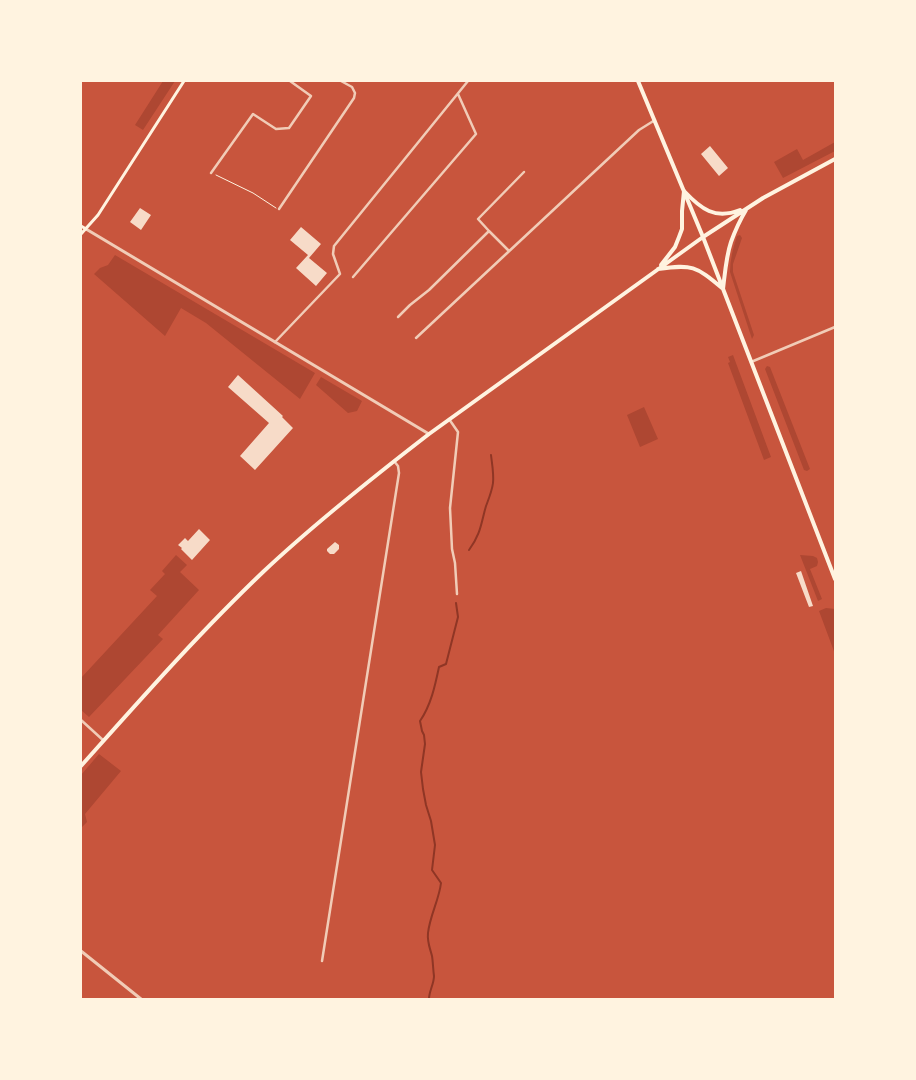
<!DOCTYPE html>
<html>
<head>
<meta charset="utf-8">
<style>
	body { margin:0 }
	#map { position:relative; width:916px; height:1080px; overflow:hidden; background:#c8553d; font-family:Overpass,sans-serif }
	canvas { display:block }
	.frame { position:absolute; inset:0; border:82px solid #fff3e0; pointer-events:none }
</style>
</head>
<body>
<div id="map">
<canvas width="916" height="1080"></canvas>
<div class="frame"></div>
</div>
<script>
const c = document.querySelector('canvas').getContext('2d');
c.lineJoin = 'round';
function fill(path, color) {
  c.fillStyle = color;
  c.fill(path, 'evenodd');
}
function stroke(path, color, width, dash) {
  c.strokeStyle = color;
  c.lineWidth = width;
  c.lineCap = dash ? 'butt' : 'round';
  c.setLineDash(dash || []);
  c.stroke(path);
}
const green = new Path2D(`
	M163 81H175L143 130 135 125Z
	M835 142V151L783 178 774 162 797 149 803 160Z
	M740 235 742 238 733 264V272L754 335 752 339 730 272C730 260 733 248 737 236Z
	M115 255 315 373 300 399 206 323 181 308 165 336 94 274 100 268 108 265Z
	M733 355 771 457 764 460 728 363 730 362 728 357Z
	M767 366 770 367 810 469 807 471 804 470 765 369Z
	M321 377 362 401 357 411 348 413 316 385Z
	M644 407 658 439 640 447 627 415Z
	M176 555 187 565 180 572 199 590 158 635 163 639 89 717 81 710V678L157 596 150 590 165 574 162 571Z
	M800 555 813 556 817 558 818 562 817 566 810 569 822 599 818 601Z
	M826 608 835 609V654L819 611Z
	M99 754 121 771 85 814 87 822 81 828V775Z`);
const stream = new Path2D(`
	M469 550C481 534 481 523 486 506 489 498 492 491 493 483 494 474 492 464 491 455
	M429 999C429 991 434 984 434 976 433 969 433 962 432 956 430 948 427 942 428 933 430 915 439 900 441 883L432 870 435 845 431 821 426 805 423 789 421 772 425 744 424 735 422 731 420 721C431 705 435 686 439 667L446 664 458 617 456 603`);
const building = new Path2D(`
	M710 146 728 168 719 176 701 154Z
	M140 208 151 215 141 230 130 222Z
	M301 227 321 244 309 258 327 273 316 286 296 268 308 255 290 240Z
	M238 375 283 416 282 417 293 428 255 470 240 456 269 423 228 387Z
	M199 529 210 540 192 560 181 549 182 548 178 545 185 538 188 541Z
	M335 542 339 545V549L334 554H330L327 551V549Z
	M801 571 813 606 809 607 796 573Z`);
const path = new Path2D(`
	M216 175 253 193 276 208`);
const minor = new Path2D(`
	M211 173 253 114 276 129 289 128 311 96 290 81
	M279 209 354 98 355 93 352 87 341 81
	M489 231 509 251
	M353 277 476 134 458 94
	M398 317 410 305 429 290 489 231 478 219 524 172
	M416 338 639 130 655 120
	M275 342 340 274 333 254 334 246 468 81
	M751 362 835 327
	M449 419 458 432 450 508 452 549 455 563 457 594
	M81 720 104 741
	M322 961 399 473 398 466 394 461`);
const tertiary = new Path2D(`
	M86 229 429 434
	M81 951 141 999`);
const secondary = new Path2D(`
	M81 226 86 229
	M81 234 98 215 184 81`);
const primary = new Path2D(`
	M638 81 703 237`);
const trunk = new Path2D(`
	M684 191C701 209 715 220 740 210
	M703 237 835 579
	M661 265 675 247 679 237 682 229V211L684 191
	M658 269C692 264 696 266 722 288
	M723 289C725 273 726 257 731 242 735 231 740 220 746 210
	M81 766C140 700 199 633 263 572 315 523 372 478 429 434L703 237 763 198 835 159`);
fill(green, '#ae4732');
stroke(stream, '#8f3625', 2);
fill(building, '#f7dbc8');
stroke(path, '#fff3e0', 1);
stroke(minor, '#f1ccb7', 2.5);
stroke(tertiary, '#f1ccb7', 3);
stroke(secondary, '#fff3e0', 3);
stroke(primary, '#fff3e0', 4);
stroke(trunk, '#fff3e0', 4);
</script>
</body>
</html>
